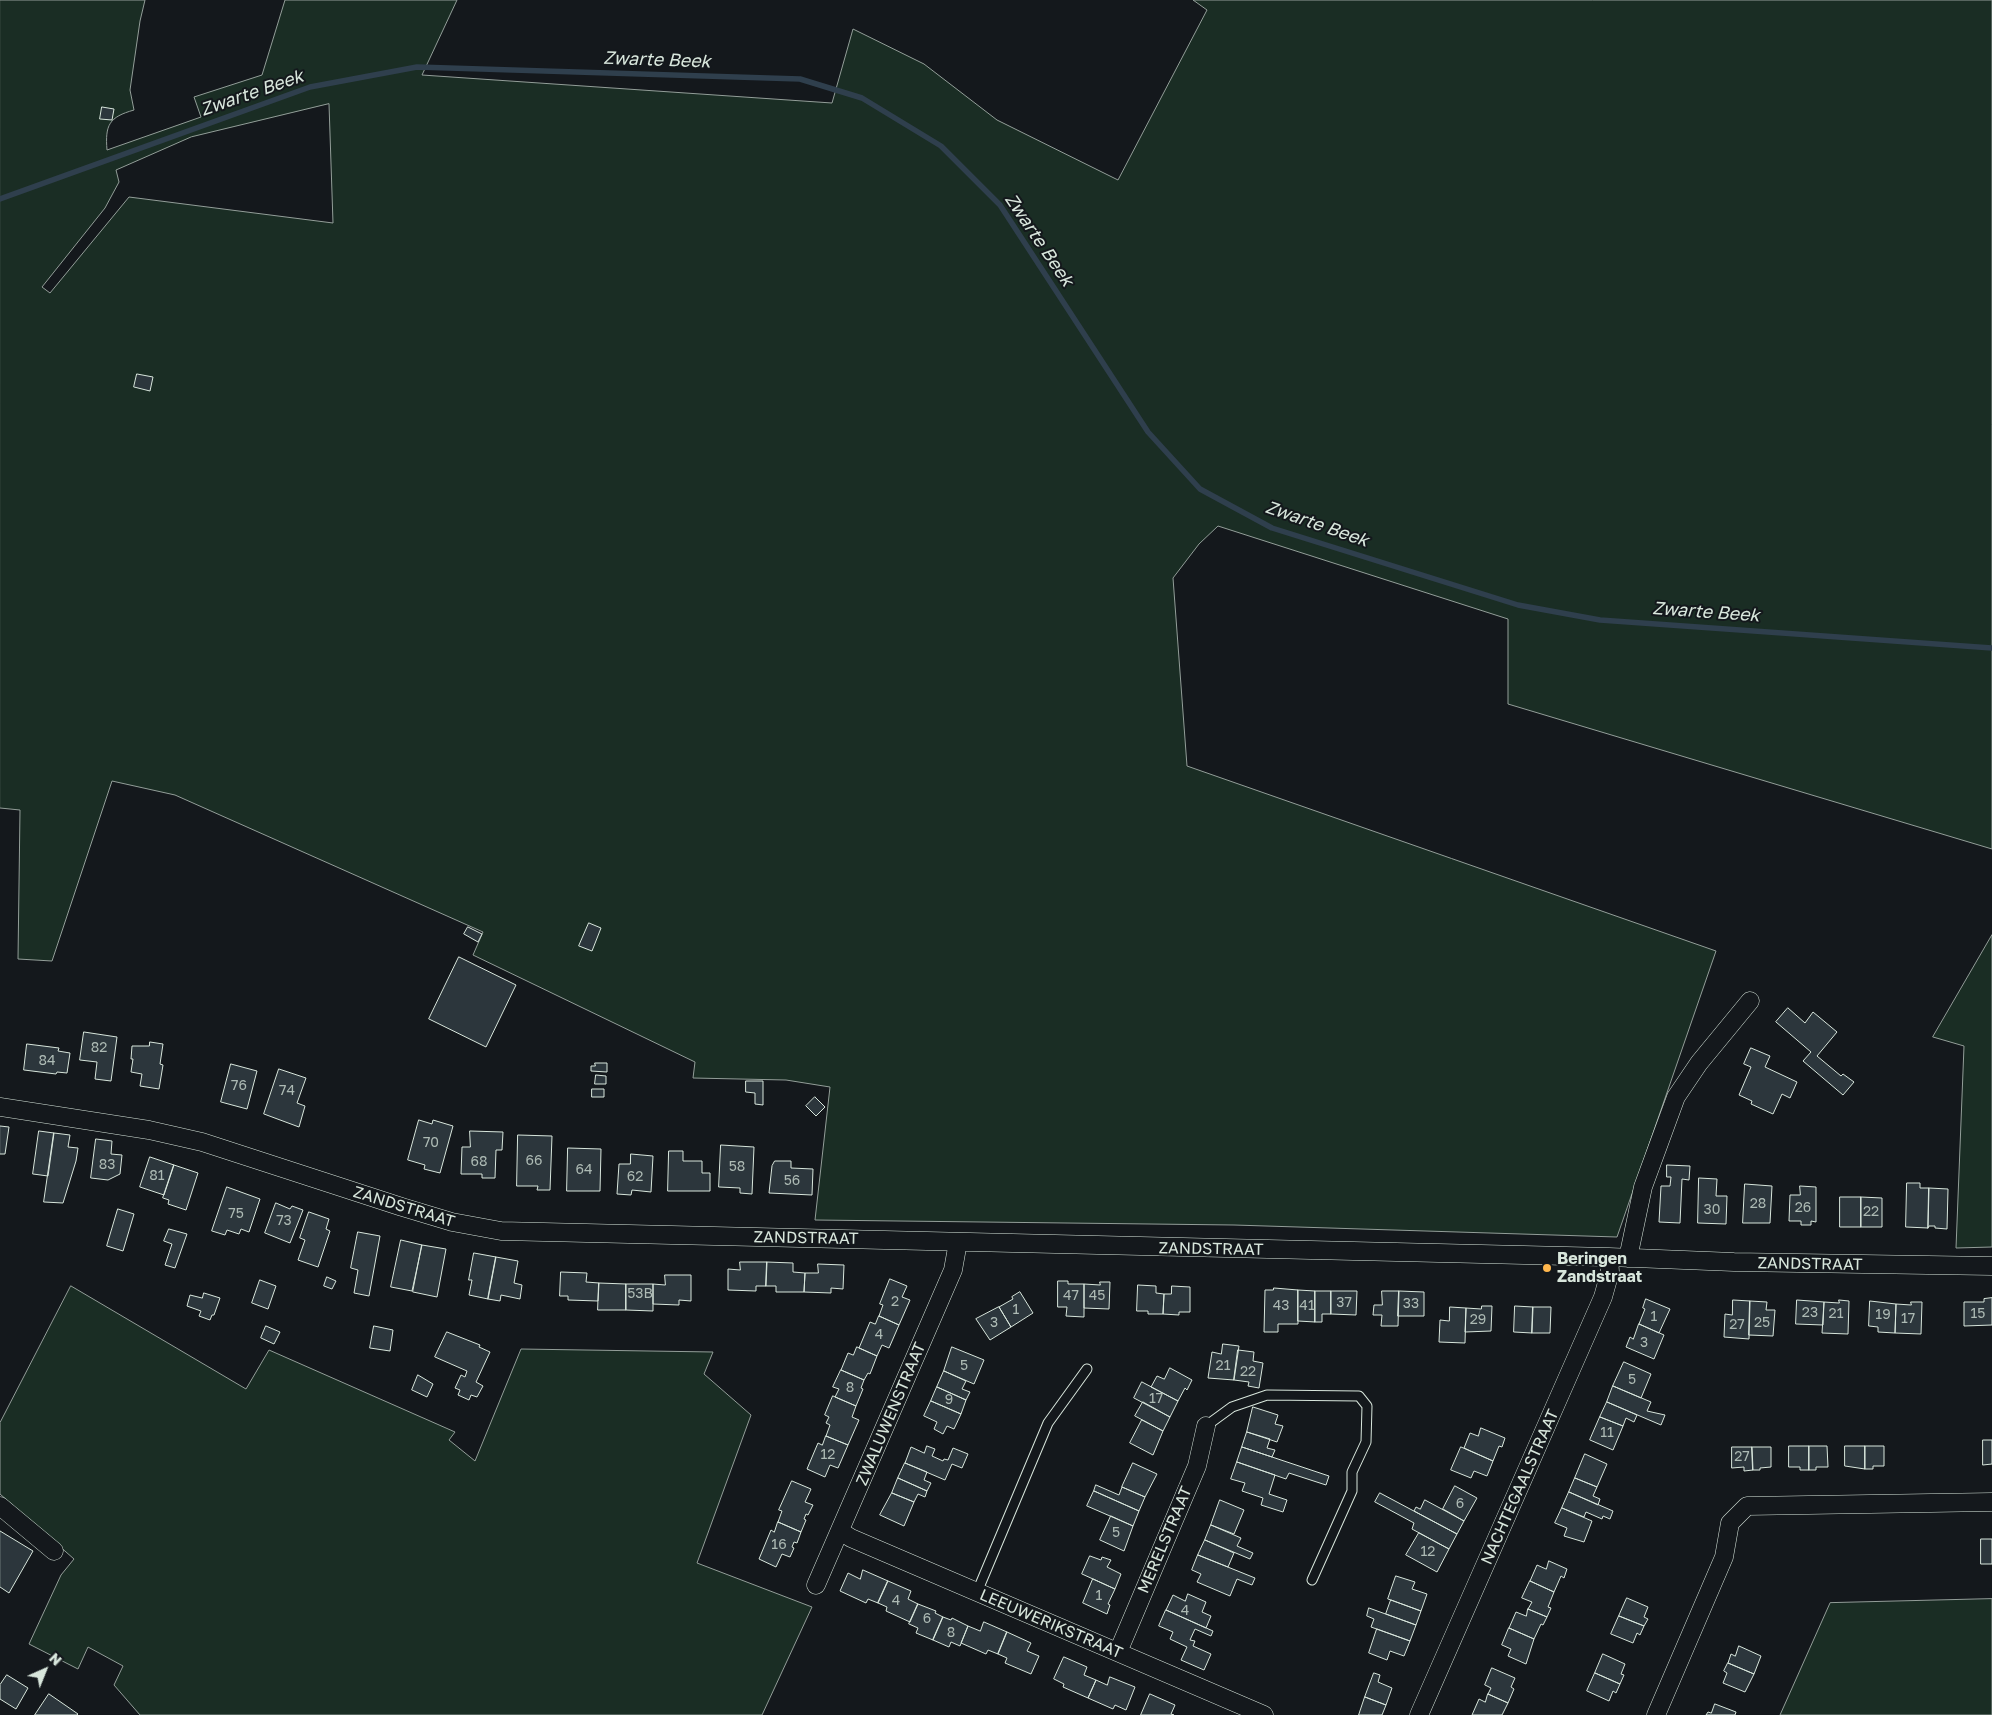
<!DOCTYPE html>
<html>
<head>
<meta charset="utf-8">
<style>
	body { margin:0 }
	#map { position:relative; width:1992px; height:1715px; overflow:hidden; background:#14181c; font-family:"Golos Text",sans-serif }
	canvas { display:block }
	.north { position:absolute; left:20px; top:1645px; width:50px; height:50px; -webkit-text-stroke:4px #14181c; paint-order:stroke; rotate:44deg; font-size:14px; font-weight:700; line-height:20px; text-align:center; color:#d8e6dc }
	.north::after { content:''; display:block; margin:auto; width:18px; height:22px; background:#d8e6dc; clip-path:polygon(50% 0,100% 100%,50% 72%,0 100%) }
</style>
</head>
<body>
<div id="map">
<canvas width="1992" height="1715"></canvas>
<div class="north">N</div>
</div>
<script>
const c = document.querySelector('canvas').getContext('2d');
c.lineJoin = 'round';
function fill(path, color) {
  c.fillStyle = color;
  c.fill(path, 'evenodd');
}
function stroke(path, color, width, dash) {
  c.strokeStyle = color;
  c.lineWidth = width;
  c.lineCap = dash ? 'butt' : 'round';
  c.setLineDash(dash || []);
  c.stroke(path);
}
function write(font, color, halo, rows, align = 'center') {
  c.font = font + ' "Golos Text",sans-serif';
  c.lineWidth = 4;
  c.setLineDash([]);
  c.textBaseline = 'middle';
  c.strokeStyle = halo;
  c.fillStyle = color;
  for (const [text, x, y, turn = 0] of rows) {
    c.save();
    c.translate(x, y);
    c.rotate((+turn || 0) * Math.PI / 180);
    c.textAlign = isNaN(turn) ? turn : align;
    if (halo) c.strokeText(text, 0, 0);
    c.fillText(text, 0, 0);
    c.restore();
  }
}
const green = new Path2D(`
	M0 0H145L140 21 130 90 134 110C109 117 105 125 107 150L201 117 194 97 262 75 285 0H457L422 75 832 103 853 29 924 64 997 120 1118 180 1207 10 1193 0H1992V849L1508 704V619L1218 526 1199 544 1173 578 1187 766 1716 951 1617 1237 1234 1225 815 1220 830 1087 786 1080 693 1078 695 1062 473 955 483 932 175 795 112 781 52 961 18 959 20 810 0 808ZM329 104 333 223 129 197 50 293 42 287 105 208 119 182 116 170 191 137Z
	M1992 935V1247L1956 1248 1964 1046 1933 1037Z
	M71 1286 246 1389 269 1350 455 1432 449 1440 475 1461 521 1349 713 1352 704 1374 751 1415 697 1563 812 1607 762 1715H140L114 1685 123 1666 88 1647 78 1669 29 1644 61 1575 74 1559 0 1494V1423Z
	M1992 1599V1715H1780L1830 1603Z`);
const stream = new Path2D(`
	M0 199 310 87 417 67 800 79 862 98 941 146 1000 205 1148 432 1200 489 1272 528 1518 605 1600 620 1992 648`);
const building = new Path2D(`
	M102 107 114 109 112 120 100 119Z
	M137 374 153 377 150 391 134 387Z
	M589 923 601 928 592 951 579 946Z
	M468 927 482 934 478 942 464 934Z
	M459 957 516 985 486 1047 429 1019Z
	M1788 1008 1805 1023 1813 1012 1837 1032 1817 1056 1841 1076 1843 1074 1854 1082 1843 1095 1803 1061 1811 1052 1776 1022Z
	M84 1032 117 1037 111 1081 95 1079 97 1062 80 1060Z
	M150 1042 163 1044 160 1064 163 1065 159 1089 140 1086 142 1074 131 1072 133 1059H131L132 1046H149Z
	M27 1044 59 1048 58 1051 70 1053 67 1073 57 1072 56 1074 24 1070Z
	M1751 1048 1770 1056 1765 1067 1797 1082 1790 1098 1782 1094 1773 1114 1751 1104 1752 1101 1739 1095 1751 1067 1744 1064Z
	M595 1063H607V1072L591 1071V1066H595Z
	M231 1064 257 1071 247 1109 221 1102Z
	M279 1069 306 1078 297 1103 305 1106 299 1127 264 1114Z
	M596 1075 606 1076V1084H595Z
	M746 1081H763V1105L755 1104V1093L746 1092Z
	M592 1089H604V1097H592Z
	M815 1097 825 1107 816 1116 806 1106Z
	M419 1120 432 1124 433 1120 453 1126 440 1173 424 1169 425 1165 408 1160Z
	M0 1126 9 1127 5 1154H0Z
	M39 1131 54 1133 48 1176 33 1174Z
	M470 1131 503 1132 502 1150H496L495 1178H482V1174H461L462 1147H470Z
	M54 1133 70 1135 68 1147 78 1148 76 1161 63 1203 44 1202Z
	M518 1135 552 1136 550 1190H537L538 1186H517Z
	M96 1139 112 1141 111 1154 122 1155 120 1174 108 1180 91 1178Z
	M721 1145 754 1147 752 1194 740 1193V1188L719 1187Z
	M568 1148 601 1149 600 1191H567Z
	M669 1151H683V1161H702V1173H710V1191H668Z
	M631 1154 653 1156 651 1192 632 1190 631 1195 617 1194 619 1164H630Z
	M150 1157 174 1165 164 1195 140 1187Z
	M775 1161H791V1168L813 1169 812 1195 769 1193 772 1166Z
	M174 1165 198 1173 186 1210 168 1204 169 1200 163 1198Z
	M1667 1165 1690 1166 1689 1180 1682 1179 1680 1223 1659 1222 1661 1186H1670L1671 1177H1667Z
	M1699 1178 1717 1179 1716 1196H1727L1726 1224 1698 1223Z
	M1907 1183H1920V1188H1929L1928 1228 1906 1227Z
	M1745 1184 1772 1186 1770 1223H1743Z
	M1800 1186 1816 1187V1222L1811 1221V1225H1801V1221H1789L1790 1195H1800Z
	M227 1187 260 1199 249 1232 241 1229 239 1234 227 1230 225 1235 212 1231Z
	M1929 1188 1948 1189 1947 1229 1935 1228V1226H1929L1928 1228Z
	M1840 1197H1861V1227H1840Z
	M1861 1197 1882 1198V1227H1861Z
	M276 1203 290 1209 292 1206 303 1210 290 1243 265 1233Z
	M118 1209 134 1214 123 1251 107 1246Z
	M309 1212 329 1219 326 1229 330 1231 318 1267 298 1260 305 1240 300 1238Z
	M169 1229 187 1234 175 1268 165 1265 172 1244 164 1241Z
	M358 1232 380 1236 369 1296 354 1293 358 1270 351 1268Z
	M401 1240 422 1245 412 1291 391 1287Z
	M422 1245 446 1249 437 1297 413 1292Z
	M474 1253 496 1257 488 1299 469 1295 472 1280H469Z
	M496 1257 518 1261 514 1283 522 1285 520 1299 501 1295 500 1301 488 1299Z
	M740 1262H767L766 1286H756V1291L728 1290V1269L740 1270Z
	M767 1262 793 1263V1272L805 1273 804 1292H776V1286H766Z
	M818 1264 844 1265 843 1289 831 1288V1293L804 1292 805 1273H818Z
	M561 1272 587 1273 586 1282 599 1283 598 1301 568 1300V1296H560Z
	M665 1275H691V1301L679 1300V1305L653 1304V1284L665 1285Z
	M327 1277 336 1281 332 1289 324 1286Z
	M890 1279 907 1286 902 1297 910 1300 899 1325 879 1316 883 1305 880 1304Z
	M260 1280 276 1286 268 1309 252 1303Z
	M1058 1281H1068V1284H1084V1317L1066 1316 1067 1307H1058Z
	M1100 1282H1110L1109 1309 1084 1308V1284L1100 1285Z
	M599 1283 626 1284V1310H598Z
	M626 1284H653V1311L626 1310Z
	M1138 1285 1156 1286V1293L1164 1294 1163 1314H1148V1311H1137Z
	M1172 1286 1190 1287V1312H1179V1315L1163 1314 1164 1294H1171Z
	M1274 1288 1298 1290V1324H1278V1332H1264L1265 1290H1273Z
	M1298 1290 1315 1291V1322L1298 1321Z
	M1315 1291H1331V1314H1322V1322H1315Z
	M1331 1291H1357L1356 1315 1331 1314Z
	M1382 1291H1399L1398 1326H1381L1382 1315H1373L1374 1305H1382Z
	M1399 1291 1424 1292V1316H1398Z
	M1020 1292 1033 1313 1011 1327 999 1307 1013 1299 1012 1297Z
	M204 1293 220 1298 214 1315H212L210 1320 199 1316 201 1311 187 1306 190 1295 202 1298Z
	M1992 1298V1325L1964 1326V1302H1984V1299Z
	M1646 1299 1670 1309 1659 1333 1639 1324 1645 1309 1643 1308Z
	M1733 1300 1750 1301 1749 1339 1724 1337 1725 1314 1732 1315Z
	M1797 1300 1824 1302 1823 1325 1796 1324Z
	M1839 1300 1849 1301 1848 1334 1822 1333 1824 1302 1839 1303Z
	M1750 1301 1767 1302 1766 1310H1775L1773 1336 1749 1335Z
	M1870 1301 1896 1304 1895 1333 1878 1332V1327L1869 1326Z
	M1911 1302H1922L1921 1334 1895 1333 1896 1304 1911 1305Z
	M1482 1306H1492L1491 1331 1465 1332 1466 1308 1481 1309Z
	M1515 1306 1533 1307 1532 1333 1514 1332Z
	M999 1307 1011 1327 990 1340 976 1319Z
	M1450 1307 1466 1308 1465 1343 1439 1342 1440 1320 1449 1321Z
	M1533 1307H1551L1550 1333H1532Z
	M879 1316 899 1325 889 1348 882 1345 877 1356 859 1348 870 1322 875 1324Z
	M1639 1324 1664 1335 1654 1359 1626 1347 1630 1337 1633 1339Z
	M266 1326 280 1332 274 1344 261 1338Z
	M374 1326 393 1330 390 1351 370 1348Z
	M447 1332 480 1345 479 1347 490 1352 476 1382 483 1386 477 1397 471 1395 469 1400 458 1395 460 1390 455 1388 461 1375 465 1377 467 1371 435 1357Z
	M1223 1344 1239 1346 1234 1380 1208 1378 1212 1352 1221 1354Z
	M857 1347 877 1356 870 1374 868 1373 864 1380 841 1370 848 1353 853 1355Z
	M952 1347 984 1360 974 1384 944 1371Z
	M1238 1350 1254 1352 1253 1361 1263 1363 1259 1388 1248 1386 1249 1382 1234 1380Z
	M1624 1362 1651 1374 1641 1398 1613 1386Z
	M1170 1368 1192 1380 1187 1390 1185 1388 1178 1401 1151 1387 1157 1376 1164 1379Z
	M841 1370 864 1380 861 1388 863 1389 856 1406 835 1397 839 1389 833 1387Z
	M944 1371 966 1381 962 1389 970 1392 966 1400 937 1387Z
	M418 1375 433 1384 427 1397 412 1390Z
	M1142 1382 1178 1401 1170 1417 1134 1398Z
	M1613 1386 1651 1402 1647 1411 1665 1415 1661 1425 1607 1402Z
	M937 1387 966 1400 961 1414 931 1401Z
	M833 1396 856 1406 852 1417 859 1420 848 1445 826 1436 830 1425 826 1423 829 1417 825 1415Z
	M931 1401 961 1414 954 1429 947 1426 943 1434 934 1429 937 1422 924 1416Z
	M1143 1402 1170 1417 1163 1431 1135 1416Z
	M1607 1402 1637 1415 1634 1422 1626 1418 1623 1426 1600 1417Z
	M1253 1407 1278 1415 1275 1424 1283 1426 1277 1442 1247 1432Z
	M1600 1417 1623 1426 1613 1450 1590 1440Z
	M1142 1420 1163 1431 1153 1455 1130 1443Z
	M1481 1428 1505 1438 1502 1447 1499 1446 1493 1461 1464 1448 1470 1433 1478 1436Z
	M1247 1432 1270 1439 1267 1448 1275 1450 1272 1457 1242 1447Z
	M826 1436 848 1445 838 1468 830 1465 825 1477 807 1469 818 1443 822 1445Z
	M1983 1440H1992V1464L1983 1465Z
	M927 1446 935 1449 932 1456 943 1461 944 1459 948 1460 953 1448 968 1454 962 1468 952 1464 945 1480 905 1463 911 1447 924 1453Z
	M1789 1446H1809V1470H1800V1467H1789Z
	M1809 1446H1827L1828 1467H1816V1470H1809Z
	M1845 1446H1865V1469L1845 1466Z
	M1865 1446H1884V1466H1873V1469H1865Z
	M1242 1447 1329 1476 1326 1485 1289 1473 1286 1479 1237 1462Z
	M1461 1447 1493 1461 1487 1476 1474 1471 1471 1478 1451 1470Z
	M1732 1447H1752L1753 1470 1744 1471V1467L1732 1468Z
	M1752 1447H1771V1467L1760 1468V1470H1753Z
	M1585 1454 1607 1464 1597 1487 1575 1478Z
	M1237 1462 1275 1475 1269 1494 1287 1500 1283 1512 1261 1505 1263 1498 1242 1491 1245 1483 1231 1479Z
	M905 1463 927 1472 924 1480 931 1483 927 1491 898 1478Z
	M1133 1463 1157 1474 1145 1497 1122 1487Z
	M898 1478 927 1491 925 1497 918 1494 914 1502 892 1493Z
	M1575 1478 1597 1487 1593 1496 1600 1499 1598 1505 1569 1492Z
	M792 1481 811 1489 805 1502 813 1505 808 1515 806 1514 804 1519 806 1520 801 1532 778 1522 782 1511 779 1510Z
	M1096 1485 1119 1495 1122 1487 1145 1497 1139 1511 1094 1491Z
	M1455 1486 1477 1498 1464 1521 1443 1509Z
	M1094 1491 1139 1511 1133 1526 1087 1506Z
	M1569 1492 1613 1511 1610 1519 1603 1516 1602 1519 1586 1512 1584 1517 1562 1508Z
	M892 1493 914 1502 904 1526 880 1515Z
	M1380 1493 1457 1534 1449 1549 1412 1529 1414 1523 1375 1502Z
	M1220 1500 1244 1510 1234 1534 1211 1525Z
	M1425 1500 1464 1521 1457 1534 1414 1511 1416 1507 1420 1509Z
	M1562 1508 1592 1521 1584 1542 1564 1536 1567 1528 1555 1523Z
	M1111 1516 1133 1526 1124 1551 1100 1540Z
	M778 1522 801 1532 797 1543 794 1542 792 1547 794 1548 790 1557 782 1554 776 1567 759 1559 771 1530 774 1532Z
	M1211 1525 1241 1538 1237 1546 1253 1553 1250 1559 1205 1540Z
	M0 1531 33 1551 9 1593 0 1587Z
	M1419 1533 1449 1549 1437 1572 1406 1555Z
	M1981 1539H1992V1564H1981Z
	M1205 1540 1234 1553 1228 1567 1198 1555Z
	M1198 1555 1255 1578 1252 1585 1237 1579 1230 1596 1197 1582 1201 1574 1192 1570Z
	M1090 1556 1101 1560 1102 1557 1111 1560 1107 1567 1121 1574 1115 1589 1082 1574Z
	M1549 1561 1567 1569 1564 1578 1561 1576 1554 1592 1530 1581 1537 1565 1546 1569Z
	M863 1570 888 1581 878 1603 868 1599 866 1603 840 1591 848 1573 860 1579Z
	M1396 1576 1415 1582 1412 1589 1427 1594 1421 1611 1388 1599Z
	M1093 1579 1115 1589 1108 1604 1110 1605 1107 1614 1083 1603Z
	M888 1581 911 1591 908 1599 918 1604 910 1622 886 1611 887 1607 878 1603Z
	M1530 1581 1554 1592 1548 1607 1551 1608 1547 1617 1528 1609 1532 1602 1522 1598Z
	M1188 1594 1206 1602 1202 1612 1211 1616 1206 1628 1166 1610 1173 1595 1185 1601Z
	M1627 1598 1648 1607 1644 1617 1648 1619 1644 1626 1619 1616Z
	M1391 1600 1421 1611 1416 1625 1386 1614Z
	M918 1604 936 1611 935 1613 943 1617 933 1640 916 1633 918 1628 909 1624Z
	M1369 1608 1416 1625 1410 1641 1371 1627 1374 1619 1367 1616Z
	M1528 1609 1547 1617 1543 1625 1541 1624 1534 1639 1509 1628 1516 1612 1526 1616Z
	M1166 1610 1213 1631 1211 1636 1195 1629 1190 1640 1195 1641 1193 1646 1211 1654 1204 1670 1181 1660 1187 1647 1170 1639 1173 1632 1159 1626Z
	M1619 1616 1644 1626 1640 1635 1637 1633 1633 1643 1611 1634Z
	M943 1617 951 1620 952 1618 968 1626 960 1646 951 1642 949 1647 933 1640Z
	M984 1622 1007 1632 998 1654 988 1650 986 1654 961 1643 968 1626 980 1631Z
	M1509 1628 1534 1639 1526 1664 1508 1656 1511 1649 1502 1645Z
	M1377 1629 1410 1641 1404 1656 1390 1651 1387 1660 1369 1653Z
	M1007 1632 1031 1643 1027 1651 1039 1656 1031 1674 1005 1663 1007 1658 998 1654Z
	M1739 1646 1761 1656 1754 1674 1728 1663 1731 1654 1735 1656Z
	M1603 1654 1625 1664 1621 1674 1624 1675 1620 1684 1595 1673Z
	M1064 1657 1087 1667 1084 1675 1096 1680 1088 1698 1063 1687 1064 1684 1054 1679Z
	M1728 1663 1754 1674 1745 1692 1723 1683 1727 1673 1724 1671Z
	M1492 1668 1515 1678 1511 1687 1514 1689 1508 1703 1488 1694 1491 1688 1485 1685Z
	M1374 1673 1380 1675 1378 1682 1392 1688 1386 1705 1365 1697Z
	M1595 1673 1620 1684 1616 1693 1613 1691 1609 1701 1587 1691Z
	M7 1675 28 1688 16 1709 0 1699V1685Z
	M1110 1677 1135 1687 1126 1710 1115 1705 1113 1709 1088 1698 1096 1680 1107 1685Z
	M49 1694 78 1714 77 1715H35Z
	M1150 1694 1175 1705 1171 1714 1174 1715H1141Z
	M1488 1694 1508 1703 1502 1715H1472L1479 1699 1485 1702Z
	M1365 1697 1386 1705 1382 1715H1359Z
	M1715 1704 1736 1712 1735 1715H1706L1708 1712 1711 1713Z`);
const service = new Path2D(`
	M1206 1426 1232 1407 1267 1395 1359 1396 1367 1406 1366 1442 1352 1472V1491L1312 1580
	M977 1592 1048 1423 1087 1369`);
const minor = new Path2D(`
	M0 1107 149 1130 202 1142 402 1207 452 1222 501 1231 1609 1257 1734 1262 1992 1266
	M1628 1258 1643 1187 1676 1097 1699 1063 1750 1001
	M0 1506 54 1551
	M840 1531 851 1538 1264 1715
	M816 1585 953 1270 958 1242
	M1118 1652 1197 1466 1206 1426
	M1419 1715 1603 1297 1610 1272 1609 1257
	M1656 1715 1724 1557 1730 1523 1747 1506 1992 1502`);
const markers = [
	[1547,1268,5,"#ffb74d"]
];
const numberNames = [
	["82",99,1048],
	["84",47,1061],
	["76",239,1086],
	["74",287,1091],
	["70",431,1143],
	["66",534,1161],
	["68",479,1162],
	["83",107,1165],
	["58",737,1167],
	["64",584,1170],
	["81",157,1176],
	["62",635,1177],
	["56",792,1181],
	["28",1758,1204],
	["26",1803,1208],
	["30",1712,1210],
	["22",1871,1212],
	["75",236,1214],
	["73",284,1221],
	["53B",640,1294],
	["47",1071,1296],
	["45",1097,1296],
	["2",895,1302],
	["37",1344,1303],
	["33",1411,1304],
	["43",1281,1306],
	["41",1307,1306],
	["1",1016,1310],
	["23",1810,1313],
	["21",1836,1314],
	["15",1978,1314],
	["19",1883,1315],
	["1",1654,1317],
	["17",1908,1319],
	["29",1478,1320],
	["3",994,1323],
	["25",1762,1323],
	["27",1737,1325],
	["4",879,1335],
	["3",1644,1343],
	["5",964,1366],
	["21",1223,1366],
	["22",1248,1372],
	["5",1632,1380],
	["8",850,1388],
	["17",1156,1399],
	["9",949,1400],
	["11",1607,1433],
	["12",828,1455],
	["27",1742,1457],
	["6",1460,1504],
	["5",1116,1533],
	["16",779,1545],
	["12",1428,1552],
	["1",1099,1596],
	["4",896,1601],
	["4",1185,1611],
	["6",927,1619],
	["8",951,1633]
];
const streetNames = [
	["ZANDSTRAAT",404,1207,17],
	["ZANDSTRAAT",806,1238,1],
	["ZANDSTRAAT",1211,1249,1],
	["ZANDSTRAAT",1810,1264,1],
	["ZWALUWENSTRAAT",891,1414,-67],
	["NACHTEGAALSTRAAT",1520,1487,-66],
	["MERELSTRAAT",1165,1540,-67],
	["LEEUWERIKSTRAAT",1051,1624,23]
];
const poiNames = [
	["Beringen",1557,1259],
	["Zandstraat",1557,1277]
];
const waterNames = [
	["Zwarte Beek",657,60,2],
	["Zwarte Beek",252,93,-19],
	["Zwarte Beek",1039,240,56],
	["Zwarte Beek",1317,524,19],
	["Zwarte Beek",1706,612,4]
];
fill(green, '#1a2d24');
stroke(green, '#939e99', 1);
stroke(stream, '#2f3f4d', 5.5);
fill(building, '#2c363c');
stroke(building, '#d8e6dc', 1);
stroke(service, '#d8e6dc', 11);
stroke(minor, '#d8e6dc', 19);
stroke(service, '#14181c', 9);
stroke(minor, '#14181c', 18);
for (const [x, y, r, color] of markers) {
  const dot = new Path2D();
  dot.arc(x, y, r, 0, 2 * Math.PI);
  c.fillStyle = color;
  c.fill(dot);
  stroke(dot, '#14181c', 2);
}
write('14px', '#adbab4', null, numberNames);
write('16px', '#d8e6dc', '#14181c', streetNames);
write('bold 16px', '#d8e6dc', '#14181c', poiNames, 'left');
write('italic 18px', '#d8e6dc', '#14181c', waterNames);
</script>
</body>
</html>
